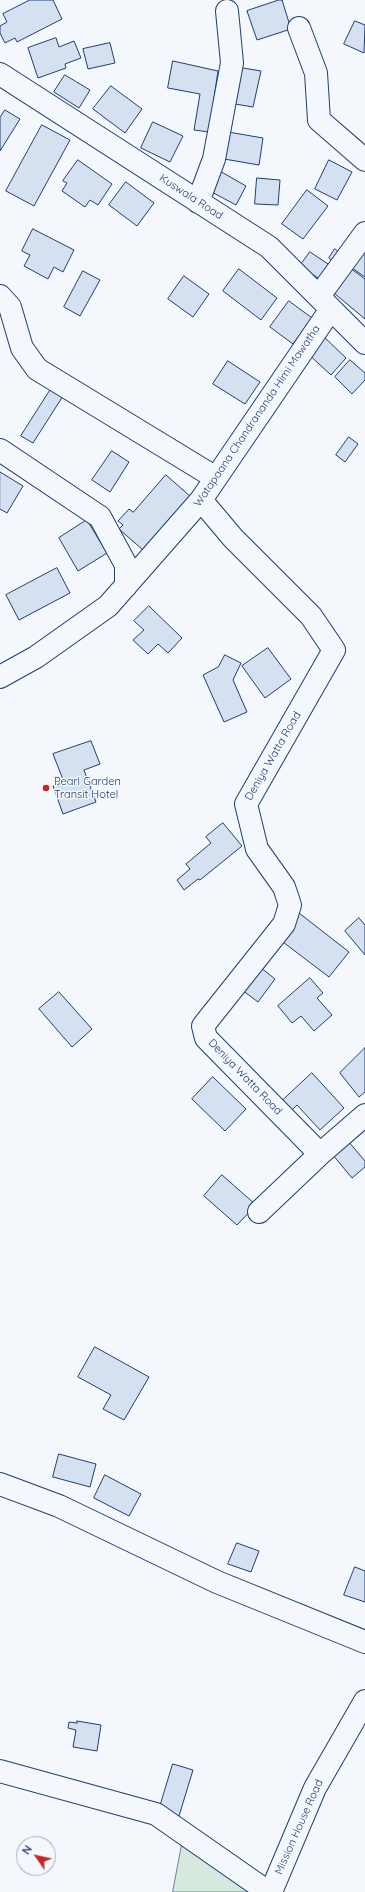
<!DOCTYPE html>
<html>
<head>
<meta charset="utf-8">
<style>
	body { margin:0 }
	#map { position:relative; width:365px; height:1892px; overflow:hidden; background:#f4f7fb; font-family:Quicksand,sans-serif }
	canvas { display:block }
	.north { position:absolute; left:16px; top:1836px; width:40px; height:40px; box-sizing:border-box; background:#f4f7fb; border:1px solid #9eadc5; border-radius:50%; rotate:304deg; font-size:11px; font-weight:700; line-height:16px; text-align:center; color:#1d3f73 }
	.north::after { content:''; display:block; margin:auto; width:14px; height:18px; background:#c62828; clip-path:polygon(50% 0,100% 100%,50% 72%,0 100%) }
</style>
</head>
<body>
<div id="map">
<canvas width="365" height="1892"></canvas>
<div class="north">N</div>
</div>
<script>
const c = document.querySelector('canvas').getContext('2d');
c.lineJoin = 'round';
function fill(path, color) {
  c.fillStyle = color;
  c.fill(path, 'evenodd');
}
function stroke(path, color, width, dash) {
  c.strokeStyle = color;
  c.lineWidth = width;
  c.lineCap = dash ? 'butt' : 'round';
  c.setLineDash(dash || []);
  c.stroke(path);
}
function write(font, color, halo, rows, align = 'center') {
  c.font = font + ' Quicksand,sans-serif';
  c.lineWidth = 3;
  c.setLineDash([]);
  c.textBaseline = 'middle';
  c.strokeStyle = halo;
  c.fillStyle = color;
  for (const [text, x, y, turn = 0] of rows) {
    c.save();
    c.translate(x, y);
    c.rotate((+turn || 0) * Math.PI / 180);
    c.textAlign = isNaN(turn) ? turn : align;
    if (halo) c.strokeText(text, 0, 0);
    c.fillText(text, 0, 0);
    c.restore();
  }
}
const green = new Path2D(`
	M183 1839 254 1892H173Z`);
const building = new Path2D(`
	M30 0H53L62 19 17 42 15 38 5 43 0 33V26L7 22 3 14Z
	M279 0H282L291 29 257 40 247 11Z
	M355 21 365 25 364 53 344 44Z
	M56 38 59 47 74 41 81 58 65 64 66 68 38 78 28 48Z
	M110 43 115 63 88 69 83 49Z
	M173 61 218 71 209 132 194 130 200 94 168 88Z
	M237 67 261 71 253 107 229 103Z
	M65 75 90 90 79 108 54 92Z
	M111 86 142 109 125 133 93 109Z
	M5 110 20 119 0 151V118Z
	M153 122 183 136 170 162 141 148Z
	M42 125 70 140 34 206 6 191Z
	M228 132 263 138 259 165 224 159Z
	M78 160 112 184 98 205 90 200 85 207 62 191 67 183 63 181Z
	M329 160 352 172 337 200 315 189Z
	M218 170 246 186 236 205 208 190Z
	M257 178 280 180 278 205 255 204Z
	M126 182 154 203 137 226 109 205Z
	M307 190 328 206 303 239 282 224Z
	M33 229 74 250 63 272 54 267 48 279 24 266 30 255 22 251Z
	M335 249 341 254 335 263 329 258Z
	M365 250V277L349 266Z
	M310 252 334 268 324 282 300 266Z
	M346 265 365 279V319L328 288Z
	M239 269 277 298 261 320 223 291Z
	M83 271 100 280 80 316 64 307Z
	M184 276 209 294 193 317 168 299Z
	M289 301 312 318 293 344 270 327Z
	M323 336 346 358 331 375 307 353Z
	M350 360 365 373V380L352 394 335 377Z
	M228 361 260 382 245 404 213 384Z
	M51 389 63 396 33 443 21 436Z
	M349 437 358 444 345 462 336 455Z
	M112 451 129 462 110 492 92 480Z
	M0 472 23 486 7 513 0 509Z
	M166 475 191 497 143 550 119 529 123 525 118 521 129 509 133 512Z
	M87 520 107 553 78 571 59 538Z
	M57 568 70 593 19 620 6 595Z
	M149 606 182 638 168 653 158 644 148 654 133 640 144 630 134 621Z
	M268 648 291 679 265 698 242 666Z
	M225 655 241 663 233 680 247 712 224 722 203 675 218 667Z
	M91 741 100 764 84 770 96 802 63 814 53 786 64 782 53 754Z
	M223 823 242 846 200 880 198 879 184 890 177 880 190 869 186 864 211 843 206 837Z
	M299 913 349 952 329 977 279 939Z
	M359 918 365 925V955L345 931Z
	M260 967 275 979 258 1002 242 990Z
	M310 978 323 993 317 998 332 1015 314 1031 301 1016 292 1023 278 1006Z
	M59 992 92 1029 72 1047 39 1009Z
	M365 1048V1092L359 1097 340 1073Z
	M312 1073 344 1108 320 1130 297 1105 290 1112 281 1102Z
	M213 1077 246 1109 225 1131 192 1099Z
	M348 1141 365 1161V1167L352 1178 332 1154Z
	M222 1175 256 1205 237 1225 204 1196Z
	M95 1347 149 1377 124 1420 103 1409 111 1395 78 1377Z
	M59 1454 96 1464 90 1487 53 1477Z
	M105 1475 141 1494 129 1516 94 1498Z
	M237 1543 259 1551 251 1572 228 1564Z
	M355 1567 365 1571V1602L344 1595Z
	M77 1721 101 1725 97 1751 73 1747 76 1730 68 1728 69 1722 77 1723Z
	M173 1764 193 1770 179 1816 159 1810Z`);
const minor = new Path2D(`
	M299 28 316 73 319 120 365 160
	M0 74 269 247 365 343
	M198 202 214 159 232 63 227 11
	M0 296 10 307 22 348 37 369 216 478
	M319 296 365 233
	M0 450 100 517 126 565V586
	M201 500 233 538 311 616 334 650 246 804 257 849 284 887 290 905 284 924 203 1026 206 1038 320 1154
	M0 677 36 657 108 606 201 500 331 309
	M259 1212 320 1154 365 1115
	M0 1484 59 1506 217 1582 365 1642
	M0 1771 156 1814 268 1892
	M271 1892 315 1788 365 1701`);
const markers = [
	[46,788,4,"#c62828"]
];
const streetNames = [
	["Kuswala Road",191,197,33],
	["Watapaana Chandrananda Himi Mawatha",257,416,-56],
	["Deniya Watta Road",273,756,-60],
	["Deniya Watta Road",245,1077,46],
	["Mission House Road",299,1827,-66]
];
const poiNames = [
	["Pearl Garden",54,782],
	["Transit Hotel",54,795]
];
fill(green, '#d7e8df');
stroke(green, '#687fa3', 1);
fill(building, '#d5e0f0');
stroke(building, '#1d3f73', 1);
stroke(minor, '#1d3f73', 24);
stroke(minor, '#f4f7fb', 22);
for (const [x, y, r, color] of markers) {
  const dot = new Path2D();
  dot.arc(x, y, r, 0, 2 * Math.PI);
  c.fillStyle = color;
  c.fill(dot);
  stroke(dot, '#f4f7fb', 1.5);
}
write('11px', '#1d3f73', '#f4f7fb', streetNames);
write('11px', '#1d3f73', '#f4f7fb', poiNames, 'left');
</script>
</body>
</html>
